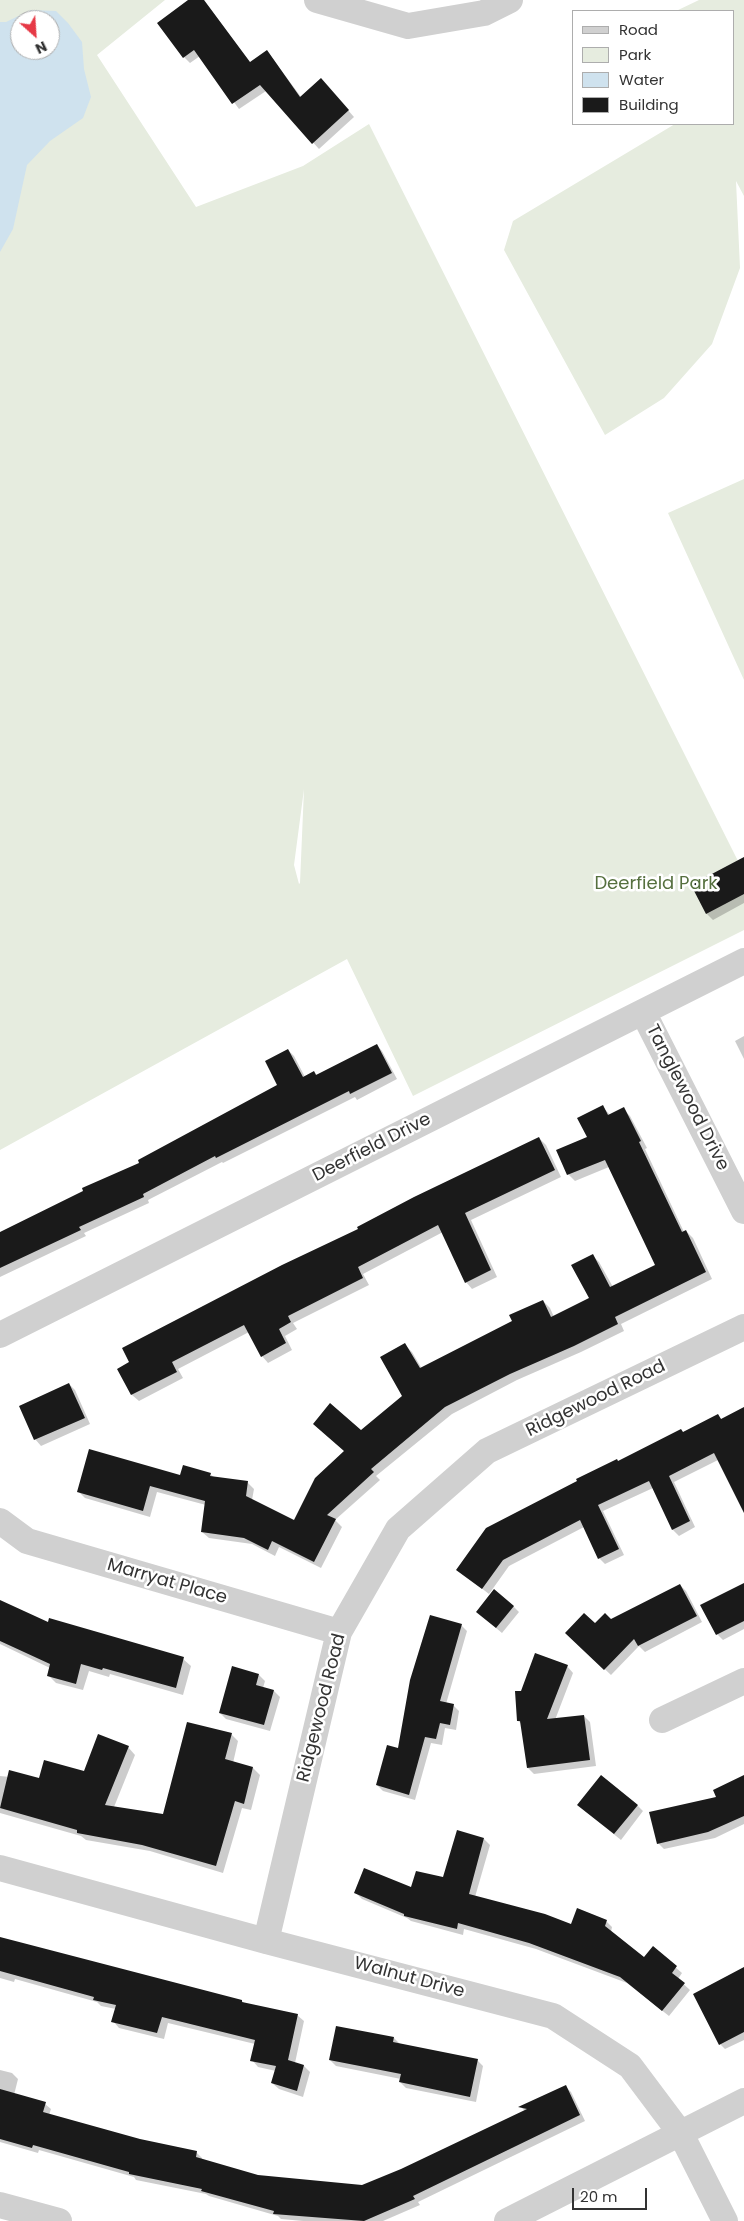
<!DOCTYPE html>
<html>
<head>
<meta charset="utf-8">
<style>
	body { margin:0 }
	#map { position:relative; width:744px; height:2221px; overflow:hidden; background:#fff; font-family:Poppins,sans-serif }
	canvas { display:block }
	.legend { position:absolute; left:572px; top:10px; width:162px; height:115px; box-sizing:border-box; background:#fff; border:1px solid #adadad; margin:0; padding:6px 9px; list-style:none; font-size:15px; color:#333 }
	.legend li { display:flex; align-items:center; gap:10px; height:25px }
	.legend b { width:25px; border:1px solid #adadad }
	.north { position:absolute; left:10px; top:10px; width:50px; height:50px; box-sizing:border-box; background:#fff; border:1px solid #adadad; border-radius:50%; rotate:154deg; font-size:14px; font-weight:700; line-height:20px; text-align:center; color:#333 }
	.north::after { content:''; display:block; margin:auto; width:18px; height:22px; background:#e63946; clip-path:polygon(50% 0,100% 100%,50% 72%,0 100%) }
	.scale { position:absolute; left:572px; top:2188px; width:75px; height:22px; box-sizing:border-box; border:2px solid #333; border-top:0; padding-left:6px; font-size:15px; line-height:18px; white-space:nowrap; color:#333; -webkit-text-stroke:4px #fff; paint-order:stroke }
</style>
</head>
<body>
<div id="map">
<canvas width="744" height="2221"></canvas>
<ul class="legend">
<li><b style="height:6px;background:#d0d0d0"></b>Road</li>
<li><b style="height:14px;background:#e6ecdf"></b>Park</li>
<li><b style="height:14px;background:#cfe2ee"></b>Water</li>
<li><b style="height:14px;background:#1a1a1a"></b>Building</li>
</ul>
<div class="north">N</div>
<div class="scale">20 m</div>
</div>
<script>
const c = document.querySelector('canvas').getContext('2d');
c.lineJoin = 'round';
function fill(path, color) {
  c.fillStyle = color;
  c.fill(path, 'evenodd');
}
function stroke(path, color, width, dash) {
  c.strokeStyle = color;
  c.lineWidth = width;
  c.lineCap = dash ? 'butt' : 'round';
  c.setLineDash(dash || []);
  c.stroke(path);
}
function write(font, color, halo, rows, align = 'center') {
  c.font = font + ' Poppins,sans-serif';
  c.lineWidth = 5;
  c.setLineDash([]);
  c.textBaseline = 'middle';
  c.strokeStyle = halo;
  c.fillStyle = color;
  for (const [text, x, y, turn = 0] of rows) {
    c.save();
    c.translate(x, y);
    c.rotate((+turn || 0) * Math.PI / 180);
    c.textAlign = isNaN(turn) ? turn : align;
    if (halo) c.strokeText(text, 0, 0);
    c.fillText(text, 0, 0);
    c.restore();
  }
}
const green = new Path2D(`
	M0 0H165L97 55 196 207 303 166 369 124 744 873V930L413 1096 347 959 0 1150ZM20 20H50V50H20ZM304 789 300 883 299 884 294 865Z
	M699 0H744V196L736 181 740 268 712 344 664 398 605 435 504 250 513 221 675 124H733V11H676Z
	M744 479V680L668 513Z`);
const water = new Path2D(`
	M31 10 56 11 68 23 82 42 84 69 91 97 83 118 50 141 27 165 13 229 0 252V22H6ZM20 20H50V50H20Z`);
const shadow = new Path2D(`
	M190 0H204L250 63 267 51 301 97 326 85 354 117 319 149 266 91 239 109 200 56 190 63 184 57Z
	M744 858V903L713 920 707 914 692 885Z
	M744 1036V1059L735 1041Z
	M377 1045 382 1051 397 1079 357 1100 355 1097 223 1163 222 1162 148 1200 149 1203 84 1233 86 1236 0 1277V1234L141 1163 278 1086 288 1050 294 1056 305 1077 314 1072 317 1075Z
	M602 1106 611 1116 623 1109 630 1116 647 1148 645 1149 684 1232 686 1231 693 1238 712 1279 621 1324 624 1331 581 1352 517 1380 452 1414 376 1476 380 1480 335 1520 342 1527 321 1568 279 1547 275 1556 252 1544 209 1538 202 1532 206 1505 157 1492 150 1517 85 1498 78 1491 210 1474 215 1478 247 1482 254 1489 252 1500 295 1522 361 1431 403 1397 405 1345 412 1352 422 1369 513 1322 543 1301 550 1308 554 1317 590 1298 592 1255 599 1262 613 1287 656 1266 609 1167 575 1181 568 1174 588 1138Z
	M539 1138 546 1145 561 1177 471 1220 497 1277 472 1289 466 1282 443 1232 363 1274 369 1285 293 1323 297 1329 285 1336 292 1350 268 1363 262 1356 249 1332 178 1369 183 1378 139 1401 132 1395 119 1369 360 1229Z
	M69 1384 75 1390 90 1424 41 1446 35 1439 20 1406Z
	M744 1408V1508L718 1460 674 1482 695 1527 679 1536 673 1530 653 1488 603 1511 624 1555 605 1564 599 1558 584 1527 509 1566 489 1594 458 1570 619 1462 718 1416 722 1420Z
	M744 1584V1629L723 1640 717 1634Z
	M680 1585 686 1591 702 1622 645 1652 639 1646 611 1675 567 1633 611 1621Z
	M0 1602 49 1624 183 1659 191 1666 183 1695 110 1674 109 1677 89 1671 83 1690 56 1683 48 1675 50 1668 0 1644Z
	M513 1606 519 1612 502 1633 484 1618Z
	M461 1625 467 1631 446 1704 453 1705 459 1711 456 1730 445 1728 442 1745 431 1743 415 1800 383 1791 377 1785 399 1749Z
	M567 1666 573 1673 555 1720 584 1716 590 1722 596 1766 534 1774 528 1768 522 1724 518 1721 522 1692Z
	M259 1675 265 1681 263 1688 274 1691 280 1697 270 1731 226 1719 220 1713Z
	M231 1734 238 1741 233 1763 253 1768 260 1775 251 1810 242 1808 223 1873 150 1851 86 1840 81 1836 0 1813V1776L40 1780 84 1772 128 1747 135 1755 114 1807 164 1815Z
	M744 1777V1824L715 1838 664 1849 658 1843Z
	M638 1806 643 1811 621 1840 585 1811Z
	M484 1839 490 1845 475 1897 572 1926 606 1921 612 1927 611 1932 644 1959 653 1948 682 1973 678 1979 690 1990 669 2016 627 1983 536 1949 464 1929 463 1935 411 1921 407 1918 362 1899 356 1893 412 1889 443 1879Z
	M0 1938 242 2001 245 2004 297 2015 304 2021 295 2063 304 2066 310 2072 303 2097 279 2089 272 2083 276 2071 258 2067 252 2060 255 2044 168 2023 164 2039 119 2028 113 2021 116 2009 101 2006 97 2002 15 1979 14 1982 0 1978Z
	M744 1969V2040L725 2049 720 2044Z
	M394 2038 400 2044 477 2060 483 2066 476 2102 406 2088 400 2082 401 2079 336 2066 330 2060Z
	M0 2070 12 2073 18 2079 14 2095 45 2104 51 2109 49 2115 140 2141 196 2152 202 2158V2160L258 2176 362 2186 402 2170 525 2111 521 2107 565 2086 571 2092 585 2121 418 2202 420 2205 383 2221H303L281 2219 278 2216 209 2196 206 2194 136 2180 134 2177 39 2150 38 2153 0 2142Z`);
const building = new Path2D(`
	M188 0H204L250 62 267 50 300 97 321 78 349 110 312 144 260 85 232 104 194 50 183 58 157 23Z
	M744 857V894L706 914 691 885Z
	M377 1044 392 1073 350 1094 349 1091 216 1158 215 1156 143 1194 144 1197 79 1227 81 1230 0 1268V1232L83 1191 82 1188 139 1163 138 1160 277 1085 265 1061 288 1049 303 1077 314 1071 316 1075Z
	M603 1105 608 1115 624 1107 641 1141 639 1142 682 1232 686 1230 706 1272 615 1317 618 1324 574 1346 510 1374 445 1407 371 1469 374 1472 327 1515 336 1519 314 1562 272 1541 268 1550 244 1538 201 1532 205 1501 150 1486 143 1511 77 1492 89 1449 180 1475 183 1465 211 1473 210 1476 248 1481 246 1496 294 1520 315 1478 344 1451 313 1424 330 1403 361 1430 402 1396 380 1357 405 1343 420 1368 512 1321 509 1315 543 1300 551 1317 589 1298 571 1265 593 1254 610 1287 655 1265 605 1160 567 1175 556 1150 587 1137 577 1118Z
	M539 1137 555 1170 465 1213 491 1270 465 1283 438 1225 358 1267 363 1278 288 1316 291 1322 279 1329 286 1343 261 1357 244 1325 172 1362 177 1372 131 1395 117 1369 129 1362 122 1348 282 1265 358 1229 357 1227 414 1197Z
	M69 1383 85 1418 34 1440 19 1406Z
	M744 1407V1513L714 1453 669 1476 690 1521 672 1530 649 1481 598 1505 619 1549 598 1559 580 1520 503 1560 482 1589 456 1570 486 1528 577 1481 576 1479 617 1459 618 1461 681 1429 683 1432 718 1414 721 1419Z
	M744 1583V1621L716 1635 700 1605Z
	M680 1584 697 1616 638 1646 634 1639 604 1670 565 1633 584 1613 595 1623 605 1613 611 1619Z
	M494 1589 514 1606 496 1628 476 1612Z
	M0 1600 48 1622 49 1618 184 1657 176 1688 103 1668 102 1670 81 1664 76 1684 47 1676 50 1664 0 1641Z
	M430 1615 462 1624 440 1701 454 1704 450 1725 440 1723 436 1739 425 1737 409 1795 376 1785 387 1745 398 1748 410 1680Z
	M535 1653 568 1665 547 1719 584 1715 590 1760 527 1768 520 1721H517L515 1691H521Z
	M232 1666 259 1674 256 1685 274 1690 264 1725 219 1713Z
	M187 1722 232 1733 225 1759 253 1767 244 1804 235 1801 216 1866 142 1845 77 1833V1830L0 1808 9 1770 39 1778 44 1760 84 1771 98 1734 129 1746 105 1805 163 1814Z
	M601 1775 638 1805 614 1834 577 1805Z
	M744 1775V1816L708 1832 657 1844 649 1812 716 1797 713 1790Z
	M457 1830 484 1838 469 1894 545 1914 571 1924 577 1908 607 1920 605 1926 644 1957 653 1946 677 1966 672 1973 685 1983 662 2011 620 1977 529 1943 458 1923 457 1929 404 1916V1914L354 1893 364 1868 411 1887 416 1871 443 1877Z
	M0 1937 242 2000V2002L298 2014 288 2060 304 2065 297 2091 271 2083 276 2066 250 2061 255 2040 162 2017 157 2033 111 2022 116 2005 93 2000 94 1997 0 1971Z
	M744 1967V2032L719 2045 693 1994Z
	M336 2026 394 2037 393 2042 478 2059 470 2097 399 2082 401 2074 329 2060Z
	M566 2085 580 2115 413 2196 415 2199 364 2221 273 2214 274 2211 201 2191 202 2189 129 2174V2172L33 2145 32 2148 0 2139V2089L46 2102 43 2112 140 2139 197 2151 196 2157 258 2175 362 2185 401 2169 527 2109 518 2107Z`);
const minor = new Path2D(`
	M317 0 408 26 484 13 510 0
	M643 1012 744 1211
	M0 1335 744 961
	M0 1521 27 1541 339 1632
	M662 1720 744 1681
	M0 1868 266 1941 553 2016 630 2066 681 2134 725 2221
	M266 1941 339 1632 398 1529 487 1451 744 1327
	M0 2205 59 2221
	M507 2221 744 2101`);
const parkNames = [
	["Deerfield Park",656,884]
];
const streetNames = [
	["Tanglewood Drive",687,1098,63],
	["Deerfield Drive",372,1148,-27],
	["Ridgewood Road",596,1399,-26],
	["Marryat Place",167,1582,16],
	["Ridgewood Road",322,1708,-76],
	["Walnut Drive",409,1978,15]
];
fill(green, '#e6ecdf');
fill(water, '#cfe2ee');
fill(shadow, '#0003');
fill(building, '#1a1a1a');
stroke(minor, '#d0d0d0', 26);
write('18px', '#56703f', '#fff', parkNames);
write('18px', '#333', '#fff', streetNames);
</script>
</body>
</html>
